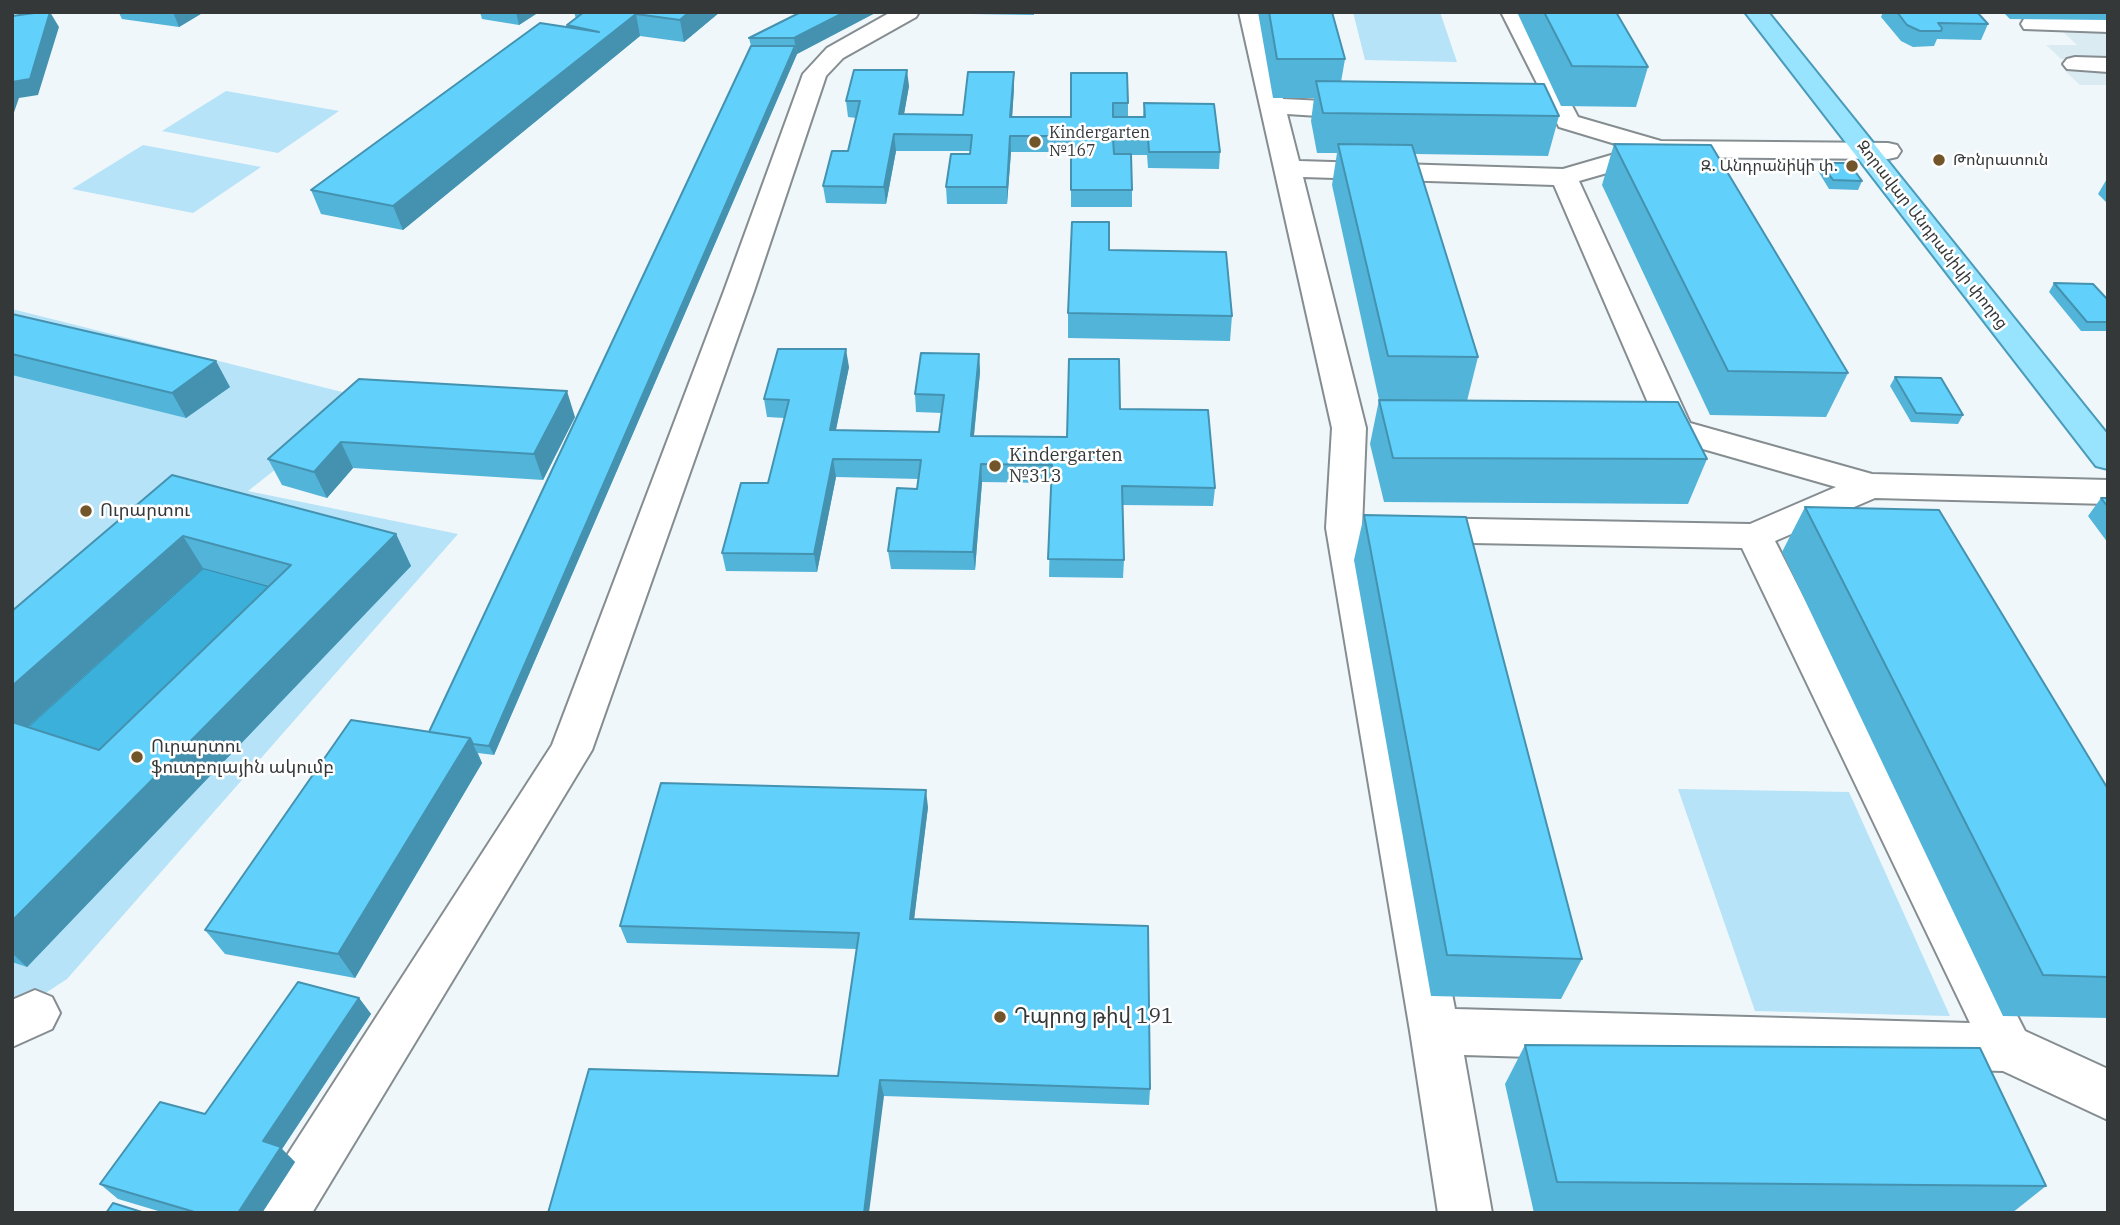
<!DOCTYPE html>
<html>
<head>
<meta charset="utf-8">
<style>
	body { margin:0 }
	#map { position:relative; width:2120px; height:1225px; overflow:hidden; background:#eff7fb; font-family:"IBM Plex Serif",serif }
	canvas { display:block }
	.frame { position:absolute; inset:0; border:14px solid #353839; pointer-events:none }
</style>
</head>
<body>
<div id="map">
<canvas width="2120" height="1225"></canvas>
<div class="frame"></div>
</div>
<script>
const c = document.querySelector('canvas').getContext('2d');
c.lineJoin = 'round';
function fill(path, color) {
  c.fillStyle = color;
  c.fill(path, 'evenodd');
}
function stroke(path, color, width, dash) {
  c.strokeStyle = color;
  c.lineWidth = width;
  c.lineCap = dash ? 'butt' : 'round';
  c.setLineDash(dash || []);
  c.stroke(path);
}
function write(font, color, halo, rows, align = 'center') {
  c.font = font + ' "IBM Plex Serif","Noto Sans Armenian",serif';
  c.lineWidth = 5;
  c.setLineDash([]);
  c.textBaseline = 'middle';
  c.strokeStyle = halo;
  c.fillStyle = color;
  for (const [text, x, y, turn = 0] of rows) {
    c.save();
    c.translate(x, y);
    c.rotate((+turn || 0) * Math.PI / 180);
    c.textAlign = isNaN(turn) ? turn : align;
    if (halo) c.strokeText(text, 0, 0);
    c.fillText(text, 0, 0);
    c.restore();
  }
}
const built = new Path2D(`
	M2062 31H2108V60L2061 59 2046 45H2077Z
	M2065 71H2108V85H2080Z`);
const green = new Path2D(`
	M1353 12H1440L1457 62 1365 60Z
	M226 91 339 111 278 153 162 131Z
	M143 145 261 167 193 213 72 189Z
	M12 309 366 398 248 491 458 534 67 979 12 1015Z
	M1678 789 1849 792 1950 1016 1755 1011Z`);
const water = new Path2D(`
	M203 568 308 597 123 781 12 741Z`);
const minor = new Path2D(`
	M891 12H919L916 17 843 58 826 76 754 291 592 750 312 1213H254L262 1194 552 745 724 291 803 74 827 48Z
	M1239 12H1261L1283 99 1365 103 1374 106 1378 111 1374 116 1365 119 1287 114 1299 161 1563 169 1632 149 1559 127 1501 12H1523L1578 117 1661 141 1888 143 1897 145 1901 151 1897 157 1888 159 1663 157 1579 181 1690 423 1872 474 2108 480V504L1875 498 1775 541 2025 1031 2108 1069V1120L2003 1071 1464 1055 1492 1213H1438L1410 1031 1326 528 1332 428ZM1303 177 1554 185 1655 419 1630 423 1625 430 1630 437 1642 441H1675L1836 487 1750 524 1418 518 1405 521 1400 530 1405 539 1418 542 1742 548 1970 1023 1455 1009 1362 528 1366 428Z
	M2032 17 2108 18V32L2024 29 2021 24 2024 19Z
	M2075 57 2108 58V72L2067 69 2063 64 2067 59Z
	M35 990 52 997 60 1013 52 1029 12 1047V1000Z`);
const major = new Path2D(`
	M1745 12H1768L2108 435V469L2096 466Z`);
const wall = new Path2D(`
	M115 12H204L179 27 122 19 119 13Z
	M480 12H539L519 25 482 19Z
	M574 12H720L684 42 640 36 403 230 321 214 311 190 567 27V25L576 19Z
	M801 12H877L797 54 494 755 478 753 482 763 355 978 225 954 205 930 429 732 751 46 749 38Z
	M972 12H1034V15L972 14Z
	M1258 12H1332L1345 59 1341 82 1559 116 1548 156 1415 154 1478 357 1467 401 1707 459 1688 504 1384 502 1370 444 1379 400 1332 185 1337 153H1317L1311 121 1314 98H1273Z
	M1517 12H1616L1648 67 1636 107 1561 106Z
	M1883 12H1977L1988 24 1981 40 1937 39 1934 46 1913 47 1901 41 1881 17Z
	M2003 12H2108V20L2010 19Z
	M1014 72V88L1012 117H1071V73L1128 103V117H1143L1144 103 1220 152 1219 169 1148 168 1147 155H1131L1132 190V207H1071V152H1011L1007 204H947L946 187 970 154V151H896L886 204 826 203 823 186 848 151 856 118 848 117 846 101 909 86 904 114 963 115Z
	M1614 144 1848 373 1826 417 1710 415 1602 185Z
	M1821 163 1862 181 1858 190 1829 189 1818 171Z
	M2108 177V204L2098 194Z
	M1109 250 1232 316 1230 341 1068 338V313Z
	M2054 283 2108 300V331H2081L2049 292Z
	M12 314 230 387 186 418 12 375Z
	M979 354 980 372 974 436 1067 437 1120 409 1215 488 1213 506 1123 505 1124 560 1123 578 1049 577 1051 483 982 482 975 570 891 569 888 551 917 489 919 479 836 477 817 572 726 571 722 553 768 483 784 418 767 417 764 399 849 367 836 430 939 432 942 413 916 412 915 394Z
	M1895 377 1963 415 1958 424 1911 422 1890 386Z
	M359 379 575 417 543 480 353 468 327 498 282 485 268 459Z
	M172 475 396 534 411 566 27 967 12 962V611ZM203 568 269 586 99 750 28 727Z
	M2101 498H2108V543L2088 516Z
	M1805 507 2108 789V1018L2003 1016 1782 552Z
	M1364 515 1582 959 1561 999 1431 996 1354 560Z
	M928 807 914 919 1150 1089 1149 1105 884 1096 838 1076 857 949 627 943 620 926Z
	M359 998 371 1014 282 1149 295 1162 262 1213H165L118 1199 100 1184 205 1114Z
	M1525 1045 2046 1186 2012 1213H1534L1505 1084Z`);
const shadedWall = new Path2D(`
	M50 12 59 27 38 95 19 98 12 118V82Z
	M173 12H204L179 27Z
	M516 12H539L519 25Z
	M689 12H720L684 42 680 20Z
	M845 12H877L797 54 794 38Z
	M636 14 640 36 403 230 393 206Z
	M795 46 797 54 494 755 489 746Z
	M907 70 909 86 901 131 899 114Z
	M1014 72V88L1011 134 1010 117Z
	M894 134 896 151 886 204 884 187Z
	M1010 136 1011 152 1007 204V187Z
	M846 349 849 367 832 448 830 430Z
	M979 354 980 372 972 454 971 436Z
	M216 361 230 387 186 418 172 393Z
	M567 391 575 417 543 480 534 454Z
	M341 442 353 468 327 498 314 472Z
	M833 459 836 477 817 572 814 554Z
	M981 464 982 482 975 570 973 552Z
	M396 534 411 566 27 967 12 953V921Z
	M183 536 203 568 12 741V686Z
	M470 738 482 763 355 978 338 954Z
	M926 790 928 807 912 936 910 919Z
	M359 998 371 1014 282 1149 295 1162 262 1213H238L263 1141Z
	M880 1080 884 1096 869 1213H864Z`);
const building = new Path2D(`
	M42 12H50L30 79 12 82V16Z
	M584 12H689L680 20 636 14 393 206 311 190 540 23 599 32 567 25Z
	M801 12H845L794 38H749Z
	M1269 12H1332L1345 59H1277Z
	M1544 12H1616L1648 67 1572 66Z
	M1897 12H1977L1988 24 1938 23 1942 28 1941 31H1920L1907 25Z
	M751 46H795L489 746 473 744 470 738 429 732Z
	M854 70H907L899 114 963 115 968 72H1014L1010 117H1071V73H1127L1128 103H1113V117H1145L1144 103 1214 104 1220 152H1149L1148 138H1113L1114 154H1131L1132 190H1071V136H1010L1007 187H946L951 154H970L972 135 894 134 884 187 823 186 832 151H848L860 101H846Z
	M1316 81 1544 84 1559 116 1323 113Z
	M1338 144 1412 145 1478 357 1388 356Z
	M1614 144 1711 145 1848 373 1728 371Z
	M1821 163H1849L1862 181 1833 180Z
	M1072 222H1109V250L1226 252 1232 316 1068 313Z
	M2054 283 2093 284 2108 300V322H2087Z
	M12 314 216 361 172 393 12 354Z
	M778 349H846L830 430 939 432 944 395 915 394 921 353 979 354 971 436 1067 437 1069 359H1119L1120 409 1208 410 1215 488 1122 486 1124 560 1048 559 1052 465 981 464 973 552 888 551 897 488 917 489 921 460 833 459 814 554 722 553 741 483H768L789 400 764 399Z
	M1895 377 1941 378 1963 415 1916 413Z
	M359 379 567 391 534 454 341 442 314 472 268 459Z
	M1379 400 1678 402 1707 459 1393 458Z
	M172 475 396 534 12 921V722L99 750 291 565 183 536 12 686V611Z
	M2101 498H2108V507Z
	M1805 507 1939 510 2108 789V977L2043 975Z
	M1364 515 1466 517 1582 959 1447 955Z
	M351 720 470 738 338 954 205 930Z
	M661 783 926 790 910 919 1148 926 1150 1089 880 1080 864 1213H548L589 1069 838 1076 859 933 620 926Z
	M298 982 359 998 263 1141 281 1147 238 1213H198L100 1184 160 1102 205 1114Z
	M1525 1045 1980 1048 2046 1186 1557 1182Z
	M113 1203 145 1213H106Z`);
const markers = [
	[1035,142,7,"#725529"],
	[1939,160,7,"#725529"],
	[1852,166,7,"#725529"],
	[995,466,7,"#725529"],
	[86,511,7,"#725529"],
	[137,757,7,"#725529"],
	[1000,1017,7,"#725529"]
];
const farPoinames = [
	["Kindergarten",1049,133],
	["№167",1049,151],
	["Թոնրատուն",1953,160],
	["Զ. Անդրանիկի փ.",1838,166,"right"]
];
const farStreetnames = [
	["Զորավար Անդրանիկի փողոց",1932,235,52]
];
const poiNames = [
	["Kindergarten",1009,456],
	["№313",1009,477],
	["Ուրարտու",100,511],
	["Ուրարտու",151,747],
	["ֆուտբոլային ակումբ",151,768]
];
const nearPoinames = [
	["Դպրոց թիվ 191",1014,1017]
];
fill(built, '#dbebf2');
fill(green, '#b6e3f7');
fill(water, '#3bb0da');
stroke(water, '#398caa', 2);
stroke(minor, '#858d90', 4);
stroke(major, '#499bb9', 4);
fill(minor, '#fff');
fill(major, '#98e3fe');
fill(wall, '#53b4d9');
fill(shadedWall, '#4492b0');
fill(building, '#61d1fc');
stroke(building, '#4492b0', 2);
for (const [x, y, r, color] of markers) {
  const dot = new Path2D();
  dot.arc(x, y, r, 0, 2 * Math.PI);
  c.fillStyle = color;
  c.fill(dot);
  stroke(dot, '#fff', 2.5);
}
write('16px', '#353839', '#fff', farPoinames, 'left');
write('16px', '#353839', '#fff', farStreetnames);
write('18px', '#353839', '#fff', poiNames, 'left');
write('21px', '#353839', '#fff', nearPoinames, 'left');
</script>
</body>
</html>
